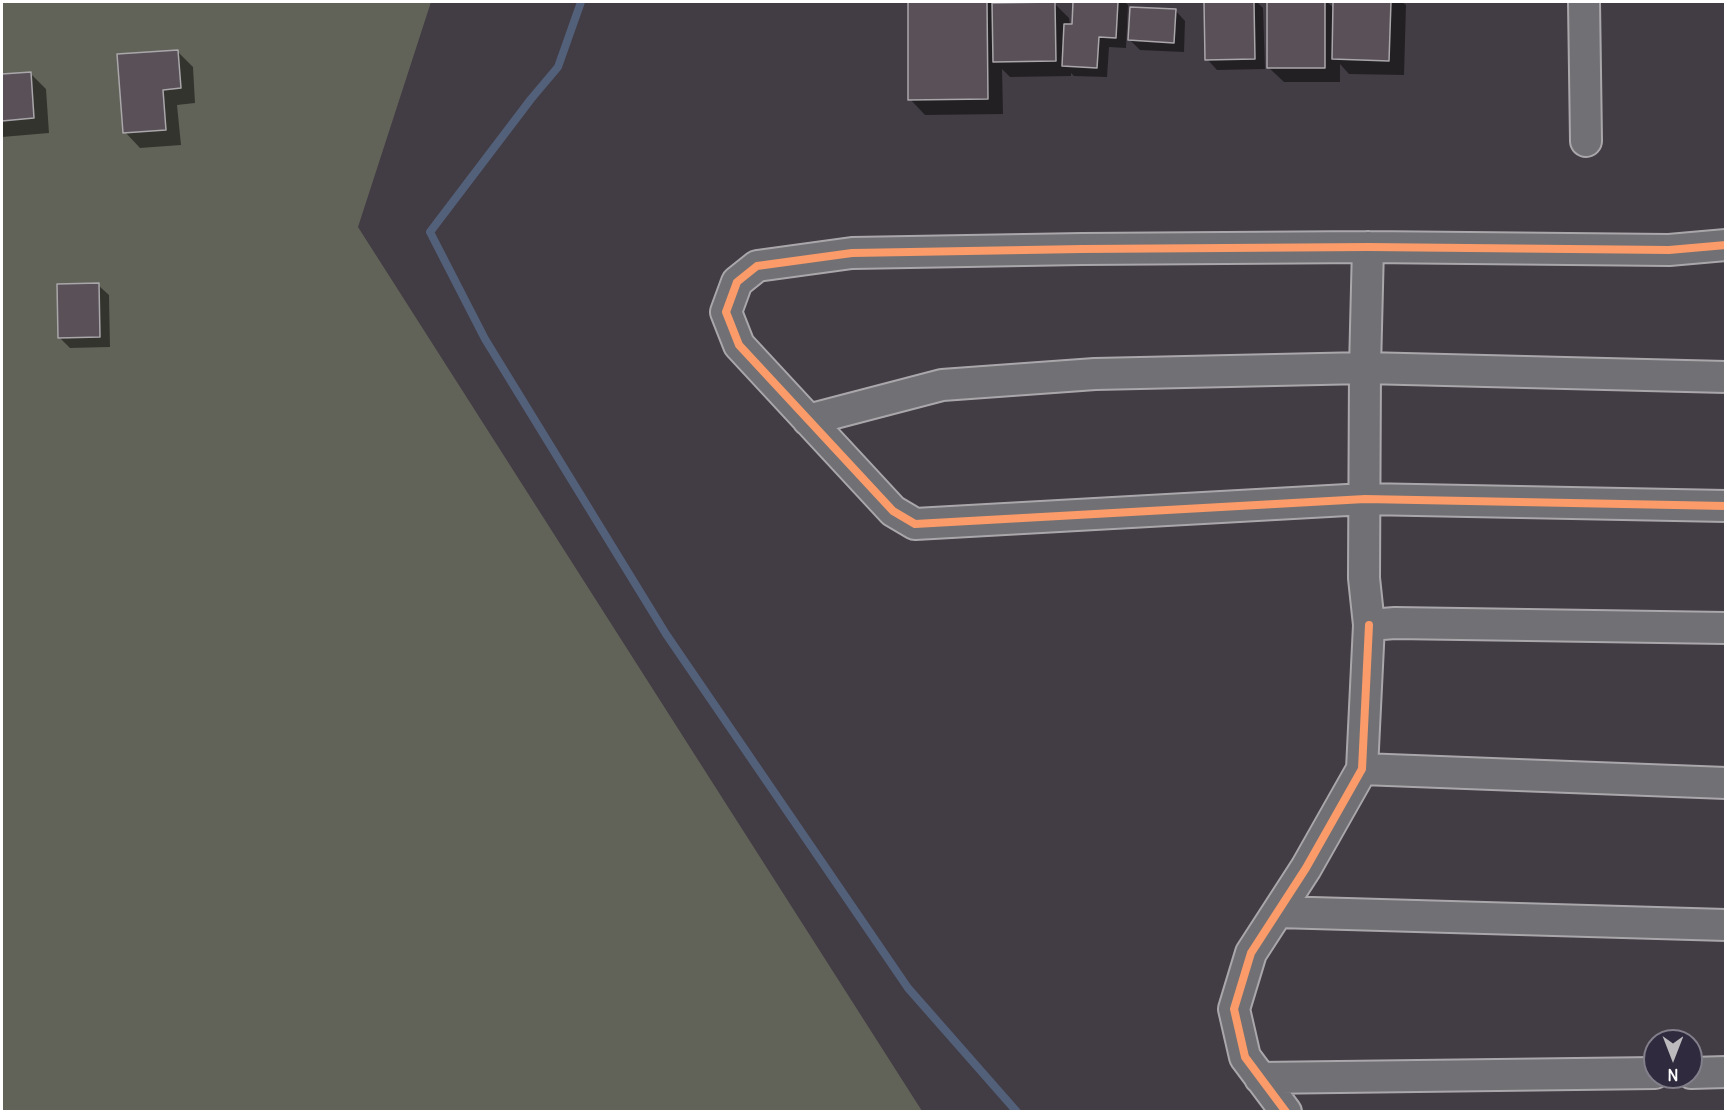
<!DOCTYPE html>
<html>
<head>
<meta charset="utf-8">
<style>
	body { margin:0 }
	#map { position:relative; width:1727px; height:1113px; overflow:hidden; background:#423c44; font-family:Delius,sans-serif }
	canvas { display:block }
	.frame { position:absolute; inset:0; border:3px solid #fff; pointer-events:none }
	.north { position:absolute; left:1643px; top:1029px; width:60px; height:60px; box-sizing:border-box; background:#2f2a3d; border:2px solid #827f8b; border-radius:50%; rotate:180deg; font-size:16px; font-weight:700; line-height:24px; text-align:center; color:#fff }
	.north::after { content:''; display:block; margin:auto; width:21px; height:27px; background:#bdbbbe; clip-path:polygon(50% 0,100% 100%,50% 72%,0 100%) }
</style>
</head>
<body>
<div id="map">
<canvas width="1727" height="1113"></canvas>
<div class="frame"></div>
<div class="north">N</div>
</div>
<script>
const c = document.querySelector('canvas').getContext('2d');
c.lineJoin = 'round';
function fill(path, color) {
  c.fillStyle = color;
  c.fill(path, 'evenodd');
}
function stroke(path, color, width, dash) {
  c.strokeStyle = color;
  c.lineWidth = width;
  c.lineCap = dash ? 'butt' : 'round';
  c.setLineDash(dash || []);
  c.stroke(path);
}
const green = new Path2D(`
	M2 2H431L358 227 922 1111 2 1112Z`);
const shadow = new Path2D(`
	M909 2H1002V4L1054 3 1069 18 1070 25H1073L1074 2H1125L1128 5 1126 48 1109 47 1107 77 1074 76 1071 73V76L1010 77 1002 69 1003 114 925 115 910 99Z
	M1205 2H1257L1263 8 1265 69 1217 70 1207 59Z
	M1268 2H1327L1335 9V2H1402L1406 5 1404 75 1349 74 1340 64V82H1284L1268 67Z
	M1175 10 1185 21 1184 52 1140 50 1130 40Z
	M177 51 193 67 195 103 177 105 181 145 140 148 125 132Z
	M31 74 46 89 49 133 2 137V76Z
	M98 285 109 295 110 347 70 348 59 337Z`);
const stream = new Path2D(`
	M581 2 558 67 531 99 430 232 485 339 666 634 908 988 1017 1112`);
const building = new Path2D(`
	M908 2H987L988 99 908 100Z
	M1055 2 1056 61 993 62 992 3Z
	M1073 2H1118L1116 38 1099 37 1097 68 1062 66 1064 24H1072Z
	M1204 2H1254L1255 59 1205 60Z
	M1267 2H1325V68H1267Z
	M1333 2H1391L1389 61 1332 59Z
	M1130 7 1176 9 1174 43 1128 40Z
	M178 50 181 88 163 90 166 130 123 133 117 54Z
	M31 72 34 118 2 121V74Z
	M99 283 100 337 58 338 57 284Z`);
const street = new Path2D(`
	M1584 2 1586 141
	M1726 245 1669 250 1368 247 1082 249 852 253 757 266 737 282 726 312 739 345 893 511 915 524 1365 499 1726 506
	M1368 247 1365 368 1364 578 1369 625 1395 623 1726 628
	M808 420 942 385 1095 374 1365 368 1726 377
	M1362 769 1726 783
	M1278 912 1726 925
	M1691 1073 1726 1072
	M1260 1078 1655 1073
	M1286 1112 1245 1057 1234 1009 1251 953 1306 868 1362 769 1369 625`);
const cycleway = new Path2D(`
	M1726 245 1669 250 1368 247 1082 249 852 253 757 266 737 282 726 312 739 345 893 511 915 524 1365 499 1726 506
	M1286 1112 1245 1057 1234 1009 1251 953 1306 868 1362 769 1369 625`);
fill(green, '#626358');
fill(shadow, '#0007');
stroke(stream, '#53607a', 8);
fill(building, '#595157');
stroke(building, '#aaa7ab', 1.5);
stroke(street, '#aaa7ab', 34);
stroke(street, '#717074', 30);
stroke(cycleway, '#fa9b69', 8);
</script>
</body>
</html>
